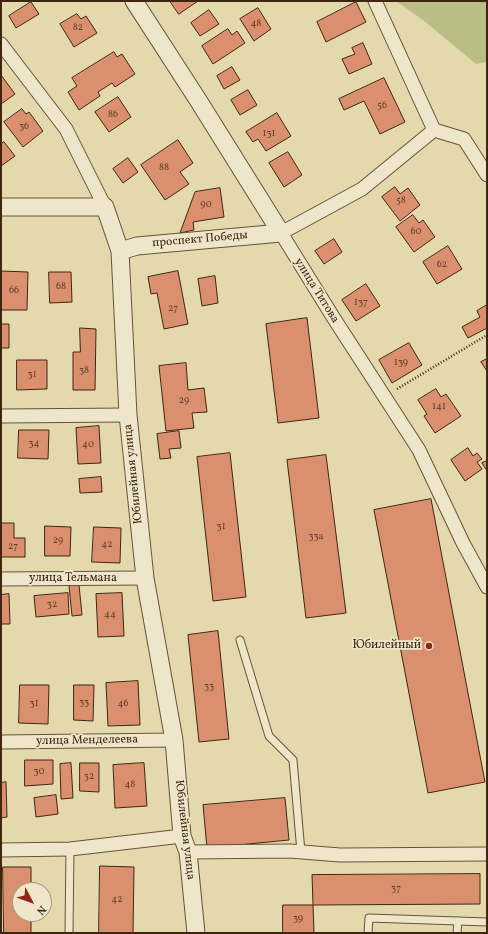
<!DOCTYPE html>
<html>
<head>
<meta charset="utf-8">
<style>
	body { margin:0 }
	#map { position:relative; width:488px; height:934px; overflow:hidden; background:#e4d8ad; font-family:Vollkorn,serif }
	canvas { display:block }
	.frame { position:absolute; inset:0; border:2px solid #402611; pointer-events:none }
	.north { position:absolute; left:12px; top:882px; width:40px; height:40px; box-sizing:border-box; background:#ede6ca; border:1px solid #a89980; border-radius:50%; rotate:131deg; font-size:11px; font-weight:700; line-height:16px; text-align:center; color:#402611 }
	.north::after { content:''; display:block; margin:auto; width:14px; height:18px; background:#8f2418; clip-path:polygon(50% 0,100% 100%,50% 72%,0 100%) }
</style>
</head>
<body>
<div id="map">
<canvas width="488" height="934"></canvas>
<div class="frame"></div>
<div class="north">N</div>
</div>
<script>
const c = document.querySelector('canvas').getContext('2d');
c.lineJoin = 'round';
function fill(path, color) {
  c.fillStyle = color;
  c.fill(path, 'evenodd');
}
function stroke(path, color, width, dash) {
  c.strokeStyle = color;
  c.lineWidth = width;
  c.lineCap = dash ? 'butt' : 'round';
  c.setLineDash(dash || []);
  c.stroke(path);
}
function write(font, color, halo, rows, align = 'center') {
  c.font = font + ' Vollkorn,serif';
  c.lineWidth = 3.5;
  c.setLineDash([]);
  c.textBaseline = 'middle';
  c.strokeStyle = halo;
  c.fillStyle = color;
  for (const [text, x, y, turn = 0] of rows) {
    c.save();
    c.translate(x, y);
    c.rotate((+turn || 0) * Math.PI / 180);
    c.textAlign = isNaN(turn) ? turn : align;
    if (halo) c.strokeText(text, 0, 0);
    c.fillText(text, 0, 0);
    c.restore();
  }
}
const green = new Path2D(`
	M396 1H487V62L476 64 423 20Z`);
const building = new Path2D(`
	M170 1H198L179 14Z
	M31 2 39 14 16 28 9 16Z
	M356 2 366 22 326 42 317 22Z
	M258 8 271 29 254 41 240 19Z
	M209 10 219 24 200 36 191 23Z
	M77 14 81 19 86 16 97 33 74 47 60 24Z
	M228 29 232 35 237 31 245 43 213 64 202 46Z
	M363 43 372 64 349 74 342 59 355 54 352 48Z
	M114 52 117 57 122 54 135 74 115 87 112 83 98 92 100 96 79 110 68 92 77 86 72 78Z
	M232 67 240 80 224 89 217 76Z
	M1 75 15 94 1 104Z
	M384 78 405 122 380 134 364 101 344 110 339 99Z
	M248 90 257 105 240 115 231 100Z
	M118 97 131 117 109 132 95 112Z
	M22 109 26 114 29 112 43 131 23 147 4 122Z
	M277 113 291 136 266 151 258 139 253 142 246 132Z
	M178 140 193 163 180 172 189 184 165 200 141 165Z
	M4 142 15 156 1 166V144Z
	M288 152 302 175 284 187 269 163Z
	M128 158 138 172 123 183 113 169Z
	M395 187 400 194 408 188 420 205 400 221 382 197Z
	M220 188 224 217 193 222 194 230 180 233 195 192Z
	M413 215 419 223 423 220 435 237 414 252 396 227Z
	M334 239 342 252 324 264 315 251Z
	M448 246 462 269 437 284 423 262Z
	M1 271 28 272 27 310H1Z
	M178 271 188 324 164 329 157 293 151 294 148 277Z
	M49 272H71L72 302 50 303Z
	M215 276 218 303 202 306 198 279Z
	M366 284 380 306 356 321 342 300Z
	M487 305V328L468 338 462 327 480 317 477 311Z
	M307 318 319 418 278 423 266 324Z
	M1 324H9V348H1Z
	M80 328 96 329 95 390H73V352H80Z
	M409 343 422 365 392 383 379 360Z
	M487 359V371L481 362Z
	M17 360H47V389L17 390Z
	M186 363 188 390 204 388 207 412 192 413 194 428 166 431 159 366Z
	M436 389 441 397 446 394 461 416 435 433 424 416 427 414 418 400Z
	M99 426 101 463 78 464 76 428Z
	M19 430H49L48 459 18 458Z
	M179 431 181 448 169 449 171 458 160 459 157 434Z
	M468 448 473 456 477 453 482 459 477 462 482 469 465 481 451 460Z
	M230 453 246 597 213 601 197 457Z
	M326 455 346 613 306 618 287 460Z
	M487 461V471L482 463Z
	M101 477 102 492 80 493 79 479Z
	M431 499 485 782 428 793 374 510Z
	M1 523H14V538H25V557H1Z
	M45 526 71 527 70 556H45Z
	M94 527 121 528 120 563 92 562Z
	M79 585 82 615 72 616 69 586Z
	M68 593 69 614 36 617 34 596Z
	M122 593 124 636 98 637 96 594Z
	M9 594 10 624H1V595Z
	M218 631 229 739 199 742 188 635Z
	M138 681 140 725 108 726 106 683Z
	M20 685H49L48 724 19 723Z
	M74 685H94L93 721 74 720Z
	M25 760H53V784L25 786Z
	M71 763 73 798 61 799 60 764Z
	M80 763H99V792L80 791Z
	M144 763 147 806 115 808 113 765Z
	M6 782 7 817 1 818V783Z
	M56 795 58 814 36 817 34 798Z
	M285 798 289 840 207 848 203 805Z
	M100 866 134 867 133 933H99Z
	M3 867H31V890H20V914H31V933H4Z
	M480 874V904L313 905 312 875Z
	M283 905H313L314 933H283Z`);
const path = new Path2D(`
	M397 389 487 335`);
const service = new Path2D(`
	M240 640 269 736 293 760 301 852
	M69 933 70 849
	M368 933 369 918 487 922
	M457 933 458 921`);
const minor = new Path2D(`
	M375 1 434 130
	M1 44 66 129 105 207
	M487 175 464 139 434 130 362 189 281 233 333 317 419 450 463 543 487 587
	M1 416 128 415
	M1 579 145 578
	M1 742 174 740
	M1 850 70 849 182 836
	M188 852 290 851 340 855 487 854`);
const tertiary = new Path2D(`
	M1 207H105L120 251 128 415 145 578 174 740 182 836 188 852 196 933
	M120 251 137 246 281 233 198 100 134 1`);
const markers = [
	[429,646,4,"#8f2418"]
];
const numberNames = [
	["48",256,24],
	["82",78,28],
	["56",382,106],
	["86",113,115],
	["36",24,127],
	["131",269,134],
	["88",164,168],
	["58",401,201],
	["90",206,205],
	["60",416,232],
	["62",442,265],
	["68",61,287],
	["66",14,291],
	["137",361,303],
	["27",173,309],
	["139",401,363],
	["38",84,371],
	["31",32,375],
	["29",184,401],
	["141",439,407],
	["34",34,444],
	["40",88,445],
	["31",221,527],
	["33а",316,537],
	["29",58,541],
	["42",107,545],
	["27",13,547],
	["32",52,605],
	["44",110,615],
	["33",209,687],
	["33",84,703],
	["31",34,704],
	["46",123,704],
	["30",39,772],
	["32",89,777],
	["48",130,785],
	["37",396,889],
	["42",117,900],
	["39",298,919]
];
const streetNames = [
	["проспект Победы",200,240,-5],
	["улица Титова",316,291,58],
	["Юбилейная улица",134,474,-96],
	["улица Тельмана",73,579],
	["улица Менделеева",87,741,-1],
	["Юбилейная улица",184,830,83]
];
const poiNames = [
	["Юбилейный",421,646]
];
fill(green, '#babd85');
fill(building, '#da906f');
stroke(building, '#402611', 1);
stroke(service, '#695238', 9);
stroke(minor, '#695238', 15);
stroke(tertiary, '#695238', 19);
stroke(path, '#402611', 2.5, [1, 2]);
stroke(service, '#ede6ca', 7);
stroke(minor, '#ede6ca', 13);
stroke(tertiary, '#ede6ca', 17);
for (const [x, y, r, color] of markers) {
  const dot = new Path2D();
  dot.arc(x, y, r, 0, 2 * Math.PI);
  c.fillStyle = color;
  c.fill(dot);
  stroke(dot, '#ede6ca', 1.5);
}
write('10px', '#664028', null, numberNames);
write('12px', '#402611', '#ede6ca', streetNames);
write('12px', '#402611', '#ede6ca', poiNames, 'right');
</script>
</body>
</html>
